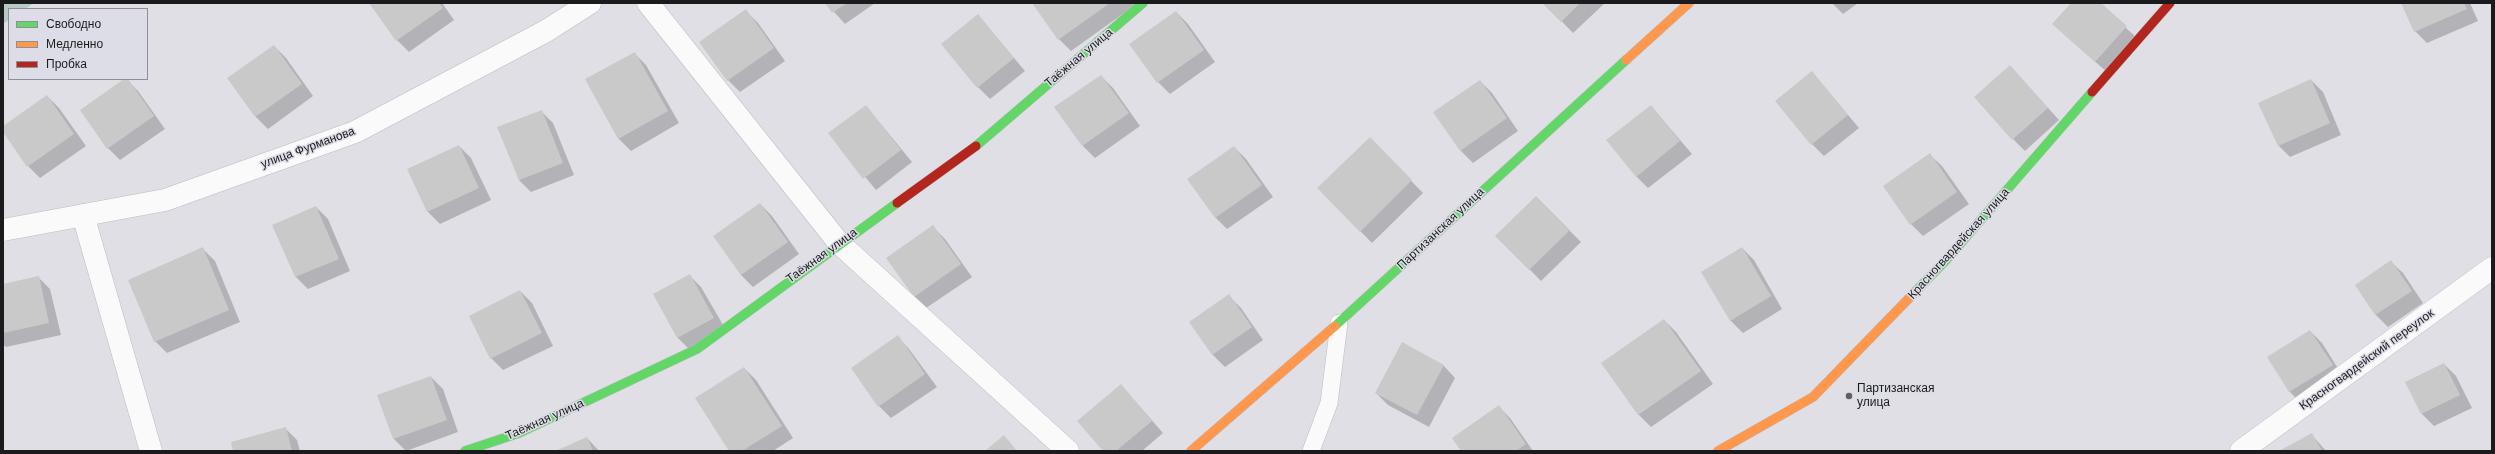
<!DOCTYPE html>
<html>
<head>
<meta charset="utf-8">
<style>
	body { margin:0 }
	#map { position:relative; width:2495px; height:454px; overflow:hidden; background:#dfdfe5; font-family:"DM Sans",sans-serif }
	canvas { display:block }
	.frame { position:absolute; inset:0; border:4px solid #1b1b1e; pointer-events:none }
	.legend { position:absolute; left:8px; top:8px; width:140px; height:72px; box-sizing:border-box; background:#dddde7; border:1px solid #8f8f97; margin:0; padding:5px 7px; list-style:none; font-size:12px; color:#1b1b1e }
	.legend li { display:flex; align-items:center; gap:8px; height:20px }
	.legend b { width:20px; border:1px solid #8f8f97 }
</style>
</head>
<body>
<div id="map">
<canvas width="2495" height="454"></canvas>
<div class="frame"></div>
<ul class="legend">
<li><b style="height:5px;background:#63d668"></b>Свободно</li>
<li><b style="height:5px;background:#ff974d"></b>Медленно</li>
<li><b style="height:5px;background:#b3261e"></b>Пробка</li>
</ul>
</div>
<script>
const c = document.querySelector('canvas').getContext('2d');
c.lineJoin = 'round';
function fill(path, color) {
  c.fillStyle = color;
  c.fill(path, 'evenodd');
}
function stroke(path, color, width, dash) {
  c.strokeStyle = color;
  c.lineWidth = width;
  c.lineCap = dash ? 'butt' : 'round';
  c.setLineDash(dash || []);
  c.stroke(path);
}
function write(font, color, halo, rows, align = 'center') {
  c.font = font + ' "DM Sans",sans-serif';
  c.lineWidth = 3;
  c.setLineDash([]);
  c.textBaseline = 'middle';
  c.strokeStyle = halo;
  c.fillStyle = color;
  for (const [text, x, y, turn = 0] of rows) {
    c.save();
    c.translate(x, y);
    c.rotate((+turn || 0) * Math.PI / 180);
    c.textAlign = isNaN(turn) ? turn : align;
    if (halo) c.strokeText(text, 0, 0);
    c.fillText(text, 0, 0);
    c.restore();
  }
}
const green = new Path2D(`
	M3 3H34L25 9H9V20L3 24Z`);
const shadow = new Path2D(`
	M371 3H442L454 20 409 52 397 40Z
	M826 3H875L845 24Z
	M1034 3H1138L1071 51 1059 39Z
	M1544 3H1605L1573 33Z
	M1832 3H1858L1843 14Z
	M2072 3H2099L2138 39 2108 73 2066 36Z
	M2402 3H2470L2478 21 2427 43 2415 31Z
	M746 11 758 23 785 61 740 92 728 80Z
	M1176 12 1188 24 1215 62 1170 94 1158 82Z
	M978 15 1025 71 990 99 978 87Z
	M274 46 286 58 313 96 268 129 256 117 229 78Z
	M634 53 646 65 679 123 631 151 619 139 586 80Z
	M1812 72 1859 128 1824 156 1812 144Z
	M1101 76 1113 88 1140 126 1095 158 1083 146Z
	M2021 78 2059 120 2025 151 2013 139Z
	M126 79 138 91 165 129 120 160 108 148Z
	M2311 80 2323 92 2341 135 2290 157 2278 145Z
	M1480 81 1492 93 1518 131 1473 163 1461 151 1434 113Z
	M47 96 59 108 86 146 40 178 28 166 3 131V127Z
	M866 106 912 162 876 190 830 134Z
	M1651 106 1692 154 1648 188 1636 176Z
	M541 111 553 123 574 175 531 192 519 180 499 128Z
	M1370 139 1423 193 1372 243 1318 188Z
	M459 146 471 158 491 200 440 224 428 212 408 170Z
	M1234 147 1246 159 1273 197 1227 229 1215 217Z
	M1930 155 1942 166 1969 204 1923 236 1911 224 1884 186Z
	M1536 197 1581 242 1541 281 1497 236Z
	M760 204 772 216 799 254 753 287 741 275 714 236Z
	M316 207 328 219 350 271 308 289 296 277 274 226Z
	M933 227 945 239 972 277 926 308 914 296Z
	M1742 248 1754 260 1782 309 1743 333 1731 321 1702 272Z
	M203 249 215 261 240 322 167 353 155 341Z
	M2391 262 2403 273 2423 303 2388 327 2376 315 2356 285Z
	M689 275 701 287 726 330 690 350 678 338 654 294Z
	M38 277 50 289 61 335 6 347 3 344V285Z
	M520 291 532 303 553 346 503 370 491 358Z
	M1229 296 1241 308 1263 340 1225 367 1213 355 1191 323Z
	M1664 320 1676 332 1713 384 1651 427 1639 415 1602 363Z
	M2310 331 2322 343 2344 378 2302 404 2290 392 2268 357Z
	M898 337 909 349 937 387 891 418 879 406Z
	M2444 364 2456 376 2472 408 2434 426 2422 414 2407 383Z
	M1444 366 1455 378 1429 427 1388 405 1376 393Z
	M744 368 756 380 793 438 773 451H731Z
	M431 377 443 389 458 432 406 451 394 439 378 395Z
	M1121 385 1163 433 1142 451H1104Z
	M1498 406 1510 418 1533 451H1462Z
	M285 428 297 440 300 451H234Z
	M2311 434 2326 451H2281Z
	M587 438 599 451H558Z`);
const building = new Path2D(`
	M369 3H439L443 8 396 41Z
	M825 3H847L832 13Z
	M1032 3H1110L1058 40Z
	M1542 3H1580L1561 22Z
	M2071 3H2101L2127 26 2095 62 2052 24Z
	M2401 3H2464L2467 9 2414 32Z
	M746 9 774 48 727 81 699 42Z
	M1176 11 1204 50 1157 83 1129 44Z
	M978 14 1014 58 977 88 941 44Z
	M274 45 302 84 255 117 227 78Z
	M635 52 668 111 618 139 585 79Z
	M2010 65 2048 108 2012 140 1974 97Z
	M1812 71 1848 115 1811 145 1775 101Z
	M1101 75 1129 113 1082 146 1054 107Z
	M124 79H128L154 116 107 149 80 110Z
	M2311 79 2330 123 2278 146 2258 103Z
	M1480 80 1507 118 1460 151 1433 112Z
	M47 95 74 134 27 167 3 132V126Z
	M866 105 901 150 863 179 828 133Z
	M1651 105 1680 141 1636 177 1606 140Z
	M542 110 563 163 519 180 497 127Z
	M1370 137 1412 180 1360 232 1317 188Z
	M459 145 479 188 427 212 407 169Z
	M1234 146 1262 185 1215 218 1187 179Z
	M1930 153 1957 192 1910 225 1883 186Z
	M1536 196 1570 230 1529 270 1495 236Z
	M760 203 788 242 741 275 713 236Z
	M316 206 339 259 295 277 272 225Z
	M933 225 961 264 914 297 886 258Z
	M203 247 229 310 154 342 128 280Z
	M1742 247 1771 296 1730 321 1701 272Z
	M2391 260 2412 291 2375 315 2355 285Z
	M690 274 714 318 677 338 653 294Z
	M39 276 49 323 3 333V284Z
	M520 290 542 333 490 359 469 316Z
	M1229 294 1252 327 1212 355 1189 322Z
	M1664 319 1701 371 1638 415 1601 363Z
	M2310 330 2333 365 2289 392 2267 357Z
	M898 335 925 374 878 407 851 368Z
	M1402 342 1444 365 1417 415 1375 393Z
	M2444 363 2460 395 2421 414 2405 382Z
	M744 367 782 426 742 451H729L695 398Z
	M431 376 447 420 393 439 377 395Z
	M1121 384 1152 421 1116 451H1103L1077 421Z
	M1499 405 1526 444 1516 451H1461L1452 438Z
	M286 427 292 451H233L231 442Z
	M2312 433 2322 451H2279Z
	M1004 435 1017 451H985Z
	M587 437 593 451H555Z`);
const lane = new Path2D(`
	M1311 451 1329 403 1339 323`);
const street = new Path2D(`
	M648 3 839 243 1068 451
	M83 215 151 451
	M3 230 165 200 355 132 546 31 590 3
	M2241 451 2492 268`);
const fast = new Path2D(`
	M976 146 1143 3
	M1916 291 1946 260 2092 92
	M1335 326 1626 60
	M465 451 519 433 697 349 897 203`);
const slow = new Path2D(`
	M1626 60 1689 3
	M1191 451 1335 326
	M1718 451 1813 397 1916 291`);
const jam = new Path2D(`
	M2092 92 2170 3
	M897 203 976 146`);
const markers = [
	[1849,396,4,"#606064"]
];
const streetNames = [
	["Таёжная улица",1079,58,-40],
	["улица Фурманова",308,148,-20],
	["Партизанская улица",1441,229,-43],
	["Красногвардейская улица",1959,244,-48],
	["Таёжная улица",822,256,-36],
	["Красногвардейский переулок",2367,360,-36],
	["Таёжная улица",545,420,-24]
];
const poiNames = [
	["Партизанская",1857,389],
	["улица",1857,403]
];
fill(green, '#b7cac3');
fill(shadow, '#0003');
fill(building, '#cac9ca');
stroke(lane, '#bbbcc0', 18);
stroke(street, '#bbbcc0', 23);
stroke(fast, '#bbbcc0', 10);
stroke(slow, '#bbbcc0', 10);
stroke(jam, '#bbbcc0', 10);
stroke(lane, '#fafafb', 17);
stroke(street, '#fafafb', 22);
stroke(fast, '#63d668', 9);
stroke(slow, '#ff974d', 9);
stroke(jam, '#b3261e', 9);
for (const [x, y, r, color] of markers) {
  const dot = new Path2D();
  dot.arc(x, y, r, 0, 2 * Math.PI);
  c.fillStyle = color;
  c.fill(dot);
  stroke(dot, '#dddde7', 1.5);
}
write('12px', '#1b1b1e', '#dddde7', streetNames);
write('12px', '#1b1b1e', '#dddde7', poiNames, 'left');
</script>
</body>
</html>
